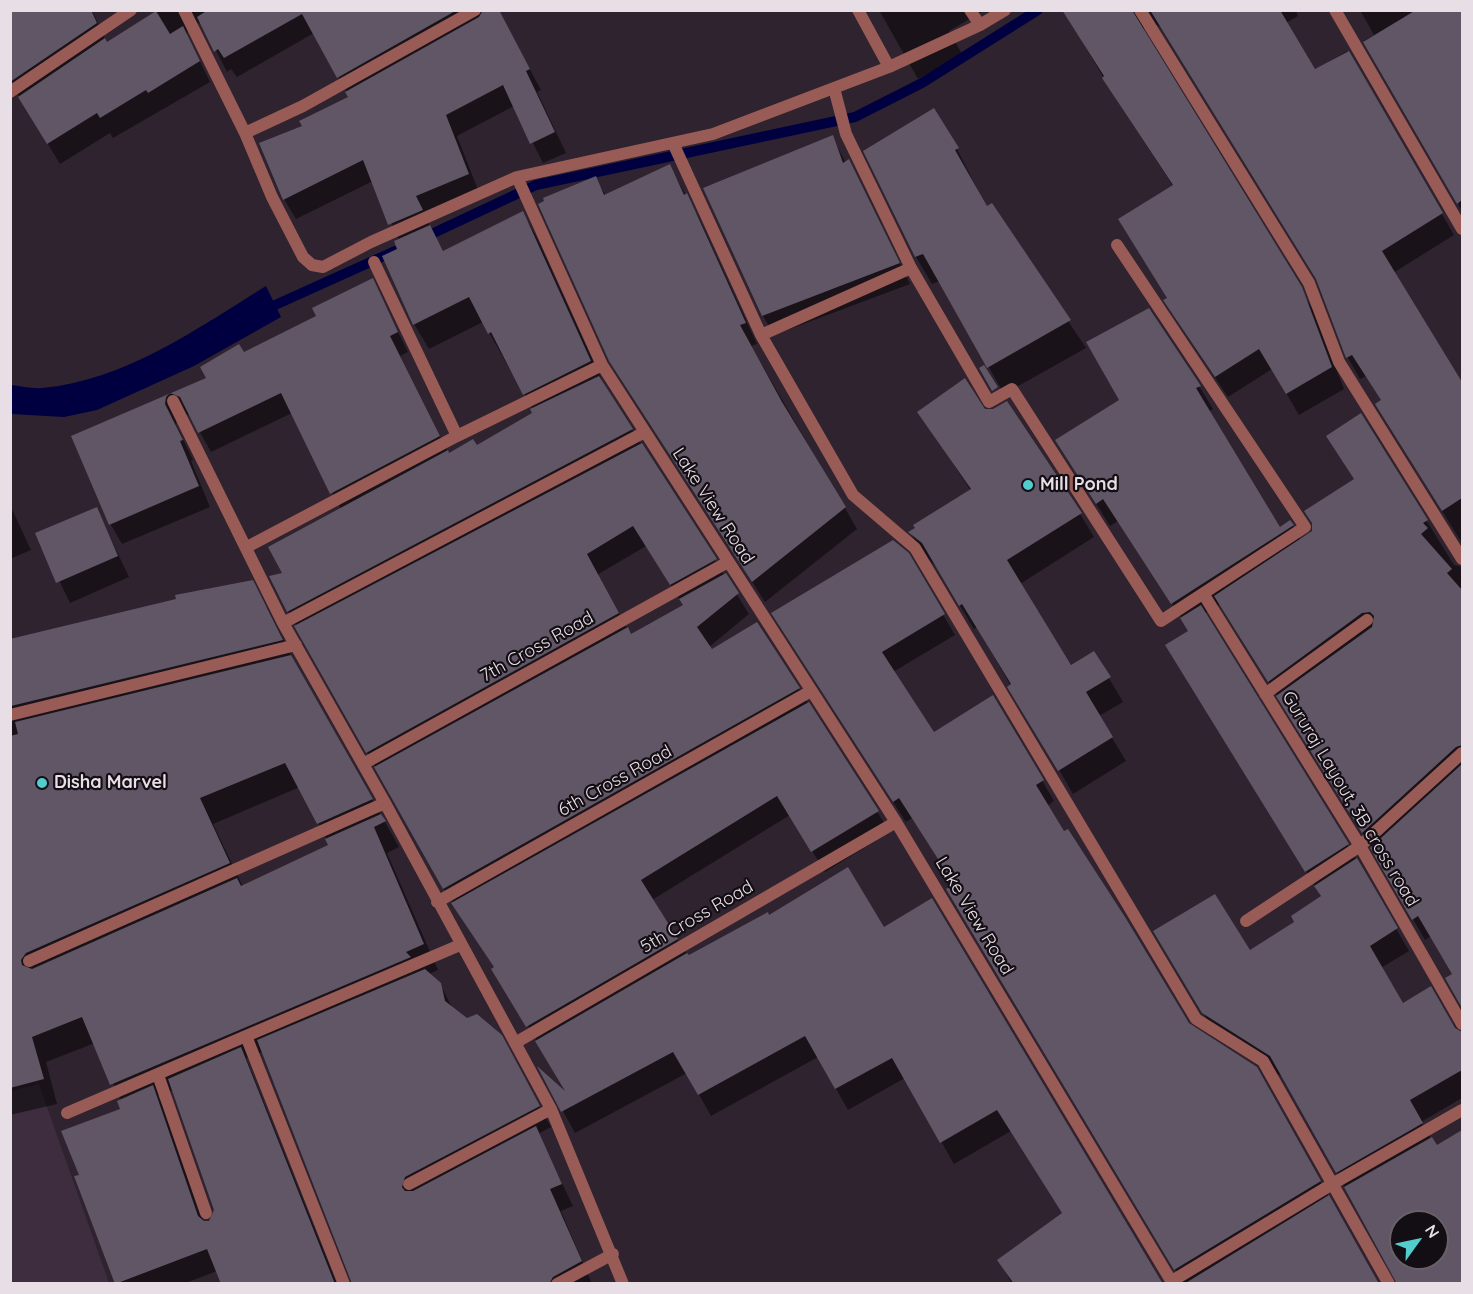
<!DOCTYPE html>
<html>
<head>
<meta charset="utf-8">
<style>
	body { margin:0 }
	#map { position:relative; width:1473px; height:1294px; overflow:hidden; background:#2f232f; font-family:Quicksand,sans-serif }
	canvas { display:block }
	.frame { position:absolute; inset:0; border:12px solid #e7dee6; pointer-events:none }
	.north { position:absolute; left:1389px; top:1210px; width:60px; height:60px; box-sizing:border-box; background:#130e13; border:2px solid #686167; border-radius:50%; rotate:57deg; font-size:16px; font-weight:700; line-height:24px; text-align:center; color:#e7dee6 }
	.north::after { content:''; display:block; margin:auto; width:21px; height:27px; background:#52cdcc; clip-path:polygon(50% 0,100% 100%,50% 72%,0 100%) }
</style>
</head>
<body>
<div id="map">
<canvas width="1473" height="1294"></canvas>
<div class="frame"></div>
<div class="north">N</div>
</div>
<script>
const c = document.querySelector('canvas').getContext('2d');
c.lineJoin = 'round';
function fill(path, color) {
  c.fillStyle = color;
  c.fill(path, 'evenodd');
}
function stroke(path, color, width, dash) {
  c.strokeStyle = color;
  c.lineWidth = width;
  c.lineCap = dash ? 'butt' : 'round';
  c.setLineDash(dash || []);
  c.stroke(path);
}
function write(font, color, halo, rows, align = 'center') {
  c.font = font + ' Quicksand,sans-serif';
  c.lineWidth = 4.5;
  c.setLineDash([]);
  c.textBaseline = 'middle';
  c.strokeStyle = halo;
  c.fillStyle = color;
  for (const [text, x, y, turn = 0] of rows) {
    c.save();
    c.translate(x, y);
    c.rotate((+turn || 0) * Math.PI / 180);
    c.textAlign = isNaN(turn) ? turn : align;
    if (halo) c.strokeText(text, 0, 0);
    c.fillText(text, 0, 0);
    c.restore();
  }
}
const built = new Path2D(`
	M39 1084 109 1283H11V1091Z`);
const water = new Path2D(`
	M266 286 281 317 194 366 97 410 64 417 11 414V385C21 386 32 389 42 388 124 381 198 328 266 286Z`);
const shadow = new Path2D(`
	M10 10H92L107 43 160 10H498L541 90 537 92 566 153 543 163 514 106 457 136 480 195 426 217 432 231 444 252 523 213 537 238 605 387 749 614 709 647 711 651 799 689 890 832 825 872 790 815 652 900 689 957 769 917 884 929 931 900 1163 1284H1012L999 1260 1063 1214 1011 1131 954 1164 905 1078 848 1110 818 1057 711 1116 687 1073 575 1133 542 1073 568 1096 495 968 444 889 288 611 284 574 341 509 292 413 211 452 191 416 182 413 177 417 176 425 193 460 191 461 210 507 122 544 111 525 73 436 208 378 243 354 318 317 372 280 408 352 400 356 449 454 476 447 534 413 533 410 483 322 429 349 414 324 399 240 373 181 296 219 284 199 304 127 350 98 314 33 237 77 231 69 227 72 203 25 196 22 188 27 187 35 210 82 113 138 110 133 60 164 17 93 10 97ZM646 546 684 606 631 635 597 575Z
	M879 10H985L949 31 962 54 918 79Z
	M1064 10H1296L1298 16 1286 23 1314 71 1347 51 1454 235 1393 273 1462 385V543L1389 426 1382 401 1366 376 1360 379 1348 358 1319 282 1161 27 1152 23 1144 28V36L1313 310 1344 389 1299 415 1272 369 1228 397 1178 322 1169 299 1173 186 1116 99Z
	M1360 10H1462V211L1364 41 1374 35Z
	M832 137 846 163 849 161 860 181 910 284 774 335 763 316Z
	M957 149 987 208 991 205 1086 348 1004 394 940 281 932 284 916 257 865 151Z
	M669 166 698 216 757 344 751 346 857 529 765 602 623 382 595 178 606 196Z
	M1199 386 1213 409 1208 412 1279 529 1290 522 1301 540 1314 532 1355 480 1328 437 1361 415 1454 565 1462 567V1005L1447 979 1454 975 1431 936 1425 940 1375 853 1220 604 1204 614 1347 844 1409 951 1381 968 1402 1005 1462 1034V1098L1421 1122 1436 1147 1462 1132V1284H1398L1284 1078 1216 1035 1168 952H1249L1296 922 1322 897 1179 666 1190 631 1118 521 1110 526 1057 441ZM1401 1222H1437V1258H1401Z
	M985 411 1080 514 1094 537 1020 584 1071 667 1094 653 1123 702 1099 716 1126 761 1073 794 977 627 974 629 937 567 924 555 910 532 971 491 919 412Z
	M10 505 31 550 10 559Z
	M96 508 129 577 70 603 37 534Z
	M907 554 955 635 893 672 933 734 993 697 1054 801 1047 806 1188 1024 1256 1068 1378 1284H1184L960 910 955 885 912 818 906 822 785 634Z
	M267 607 296 665 399 847 387 853 438 970 429 974 440 984 453 1009 513 1059 551 1127 538 1134 573 1206 561 1211 592 1284H352L263 1052 246 1058 337 1284H222L217 1271 183 1284H116L76 1177 81 1176 122 1109 121 1100 95 1043 46 1062 57 1104 10 1115V641ZM300 787 330 846 243 887 213 824ZM173 1090 215 1210 210 1222H204L164 1108 158 1096Z`);
const stream = new Path2D(`
	M423 238 536 185 855 117 922 83 1038 10
	M264 310 395 251`);
const building = new Path2D(`
	M10 10H91L97 23 10 82Z
	M208 10H457L337 78 302 14 224 58 218 49 214 52 197 17Z
	M483 10H499L530 69 526 71 555 132 530 144 503 85 446 115 469 174 416 196 423 210 388 225 363 160 283 200 259 143 302 126 299 121 348 97 345 92 479 17Z
	M1062 10H1132L1302 287 1332 367 1286 394 1259 349 1215 377 1163 300 1167 298 1118 219 1173 185 1102 78 1104 76Z
	M1150 10H1280L1315 69 1349 51 1443 213 1382 251 1462 382V498L1442 511 1375 404 1381 400 1352 355 1346 358 1316 279Z
	M1416 10H1462V200L1457 204 1363 42Z
	M156 11 170 34 183 26 200 61 148 93 146 90 100 118 97 113 47 144 18 97 105 38 107 42Z
	M934 108 959 148 955 150 987 206 992 203 1071 320 987 368 923 254 915 257 863 151Z
	M833 135 843 163 849 159 900 263 762 316 703 188Z
	M670 164 684 195 687 193 746 323 740 325 782 402 846 507 752 582 609 361 538 204 544 201 543 198 596 176 604 195Z
	M523 211 591 361 523 395 491 332 488 334 469 297 413 325 382 256 397 249 394 241 430 225 443 251Z
	M373 278 398 332 390 336 440 436 330 494 281 393 198 433 180 397 170 393 166 397 165 404 183 440 180 441 199 486 109 525 71 436 206 378 200 367 239 344 244 352 316 316 312 308Z
	M1149 308 1201 386 1196 388 1280 527 1290 520 1294 525 1171 604 1103 499 1096 504 1055 440 1119 400 1086 342Z
	M984 365 998 387 992 391 979 368Z
	M599 376 633 429 287 612 269 576 282 573 268 547 448 450 449 453 473 439 477 445 532 413 530 409Z
	M965 378 985 409H993L1007 401 1082 513 1007 560 1071 665 1094 651 1111 677 1086 692 1113 737 1058 771 1007 687 1011 684 962 604 959 606 922 543 908 532 915 528 913 525 971 489 917 412Z
	M1361 413 1428 520 1423 523 1428 528 1421 534 1452 569 1447 573 1462 590V745L1456 747 1362 833 1276 696 1372 627 1374 616 1370 612 1362 613 1268 682 1214 596 1312 531V523L1304 511 1354 479 1326 436Z
	M642 443 717 559 670 585 633 526 587 554 619 613 366 753 294 626Z
	M97 507 118 556 56 583 35 533Z
	M893 540 909 553 945 614 882 652 934 732 993 695 1044 780 1036 785 1064 831 1068 829 1125 917 1189 1023 1257 1067 1321 1181 1174 1270 946 889 954 884 899 798 893 802 771 613Z
	M726 573 739 593 697 627 712 649 757 622 800 688 443 889 374 767 628 627 631 634 683 605 679 599Z
	M253 580 283 640 11 706 10 639 176 599 175 595Z
	M1201 605 1349 844 1305 872 1165 645 1188 631 1180 618Z
	M291 655 373 799 317 824 285 763 200 798 230 863 26 953 21 960 22 965 32 969 237 878 241 886 328 845 325 839 381 814 386 821 374 827 424 944 406 952 411 957 110 1085 82 1017 32 1037 44 1079 10 1088V736L18 734 15 722Z
	M809 702 879 811 811 852 777 796 641 880 678 939 526 1027 491 969 494 967 451 903Z
	M1462 764V1008L1445 978 1452 974 1418 916 1412 920 1370 848Z
	M1357 858 1398 928 1370 946 1403 1003 1431 986 1455 1028 1462 1032V1070L1410 1100 1423 1123 1336 1173 1270 1056 1202 1013 1153 931 1215 894 1250 950 1294 922 1291 916 1321 896 1314 886Z
	M848 867 884 927 932 898 1163 1284H1014L997 1260 1062 1213 997 1110 940 1143 892 1058 835 1089 805 1036 698 1095 673 1052 561 1112 537 1066 565 1091 535 1041 687 953 689 955 768 912 769 915Z
	M425 969 441 983 445 1001 467 1018 477 1014 502 1035 540 1106 405 1177 402 1187 405 1191H413L536 1126 562 1184 550 1189 582 1261 553 1277 549 1284H352L257 1040Z
	M241 1047 335 1284H221L207 1249 115 1284 74 1176 79 1175 61 1131 120 1109 117 1101 153 1085 198 1216 204 1221H209L214 1210 168 1079Z
	M1462 1130V1284H1397L1344 1187 1432 1137 1437 1145ZM1401 1222H1437V1258H1401Z
	M1329 1195 1379 1284H1184Z`);
const street = new Path2D(`
	M184 10 245 133 272 197 303 257 312 265 323 267 371 242 517 177
	M858 10 889 67
	M970 10 980 25
	M1005 10 980 25 889 67 713 134 517 177 602 365 896 822 1173 1284
	M1140 10 1309 283 1339 362 1462 559
	M1335 10 1462 229
	M834 88 846 134 911 268 989 402 1012 389 1161 621 1305 527 1117 245
	M10 92 131 10
	M245 133 303 106 475 10
	M673 143 761 335 853 495 915 548 1196 1019 1263 1061 1389 1284
	M374 262 457 436 602 365
	M761 335 911 268
	M173 401 283 623 385 803 551 1109 623 1284
	M247 547 457 436
	M1204 595 1360 846 1462 1024
	M283 623 643 433
	M1265 694 1367 620
	M10 715 296 645
	M363 764 728 562
	M437 902 811 691
	M1246 921 1360 846 1462 753
	M29 961 385 803
	M515 1043 896 822
	M158 1075 206 1213
	M67 1113 246 1036
	M409 1184 551 1109
	M1172 1281 1334 1183 1462 1110
	M344 1284 246 1036 460 945
	M557 1284 613 1254`);
const markers = [
	[1028,485,6,"#52cdcc"],
	[42,783,6,"#52cdcc"]
];
const poiNames = [
	["Mill Pond",1040,485],
	["Disha Marvel",54,783]
];
const streetNames = [
	["Lake View Road",713,506,57],
	["7th Cross Road",537,647,-29],
	["6th Cross Road",615,781,-29],
	["Gururaj Layout, 3B cross road",1350,799,59],
	["Lake View Road",974,916,59],
	["5th Cross Road",697,917,-30]
];
fill(built, '#3d2d3e');
fill(water, '#000041');
fill(shadow, '#0007');
stroke(stream, '#000041', 10);
fill(building, '#615666');
stroke(street, '#995b55', 12);
for (const [x, y, r, color] of markers) {
  const dot = new Path2D();
  dot.arc(x, y, r, 0, 2 * Math.PI);
  c.fillStyle = color;
  c.fill(dot);
  stroke(dot, '#130e13', 2);
}
write('bold 18px', '#e7dee6', '#130e13', poiNames, 'left');
write('18px', '#e7dee6', '#130e13', streetNames);
</script>
</body>
</html>
